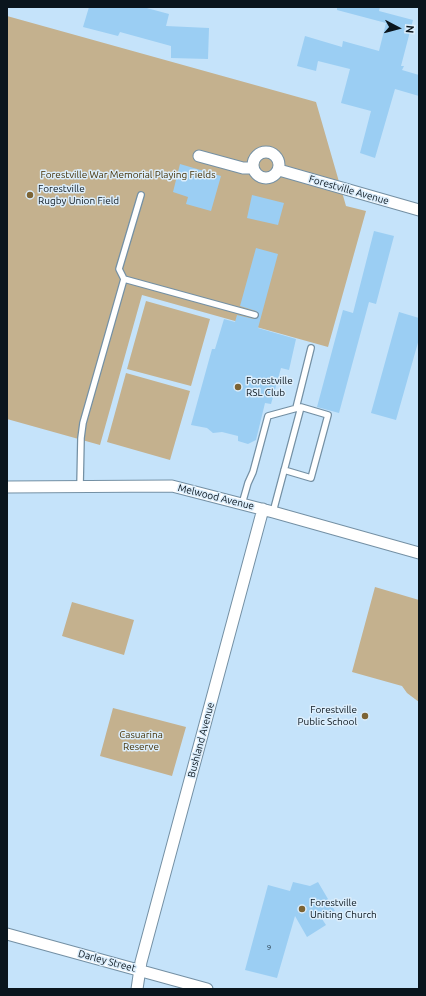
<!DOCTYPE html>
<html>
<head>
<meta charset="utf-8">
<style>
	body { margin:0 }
	#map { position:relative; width:426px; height:996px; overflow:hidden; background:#c5e3fa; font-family:Ubuntu,sans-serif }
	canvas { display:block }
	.frame { position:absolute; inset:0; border:8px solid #0a151d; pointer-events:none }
	.north { position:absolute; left:378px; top:8px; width:40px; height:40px; -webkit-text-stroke:3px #dceefc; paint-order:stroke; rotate:96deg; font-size:11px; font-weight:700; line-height:16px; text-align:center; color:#0a151d }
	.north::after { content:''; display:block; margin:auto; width:14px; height:18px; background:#0a151d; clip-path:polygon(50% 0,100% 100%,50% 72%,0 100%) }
</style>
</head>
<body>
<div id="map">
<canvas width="426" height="996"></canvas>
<div class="frame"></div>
<div class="north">N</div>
</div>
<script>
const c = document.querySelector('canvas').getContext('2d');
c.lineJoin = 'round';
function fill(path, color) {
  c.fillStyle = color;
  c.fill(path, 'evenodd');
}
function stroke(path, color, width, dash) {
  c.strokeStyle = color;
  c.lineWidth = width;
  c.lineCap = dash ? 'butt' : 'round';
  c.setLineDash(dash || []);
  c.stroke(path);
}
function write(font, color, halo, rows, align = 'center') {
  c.font = font + ' Ubuntu,sans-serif';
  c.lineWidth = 3;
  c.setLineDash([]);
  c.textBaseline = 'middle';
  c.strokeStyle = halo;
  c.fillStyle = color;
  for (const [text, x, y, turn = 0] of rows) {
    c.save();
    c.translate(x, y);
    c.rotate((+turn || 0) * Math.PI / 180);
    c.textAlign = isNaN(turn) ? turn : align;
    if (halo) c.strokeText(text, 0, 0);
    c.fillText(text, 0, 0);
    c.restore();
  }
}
const green = new Path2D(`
	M7 16 316 102 346 206 366 211 328 347 142 295 100 445 7 419Z
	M146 301 210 319 191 386 127 369Z
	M126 373 190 391 170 460 107 442Z
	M375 587 419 600V702L407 693 402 686 352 672Z
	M72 602 134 620 124 655 62 636Z
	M113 708 186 727 172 776 100 756Z`);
const building = new Path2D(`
	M89 7H143L169 14 166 26 209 28 208 59 171 58V46L120 32 118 36 83 27Z
	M337 7H380L379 11 413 20 401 66H404L402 70 419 75V96L395 89 375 158 360 153 371 111 341 103 350 69 318 61 316 71 297 66 305 36 342 47 343 41 379 51 386 23 337 10Z
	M180 164 221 176 211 211 186 204 188 197 173 192Z
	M252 195 284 203 278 225 247 218Z
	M374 231 394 236 376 304 369 302 339 413 317 407 343 310 353 313Z
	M256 248 278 254 258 328 296 339 289 370 281 368 271 404 265 403 256 440 248 444 238 441V436L222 432 213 433 207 428 191 425 212 349H215L224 319 235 322 237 315 254 319 259 316V314L256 311 240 306Z
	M399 312 419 318V339L396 420 371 413Z
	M293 882 310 886 318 882 335 911 322 919 326 925 307 937 295 916 277 978 245 970 268 885 290 891Z`);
const lane = new Path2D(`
	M124 279 255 315
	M296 408 311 348
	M80 486 81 438 83 423 124 279 119 269 141 195
	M242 504 248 483 253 472 268 416 301 407 328 415 311 478 284 470
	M273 512 301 407`);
const street = new Path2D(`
	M253 165a13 13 0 1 1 26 0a13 13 0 1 1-26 0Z
	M199 156 243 168H253
	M279 170 419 210
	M7 487 172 486 273 512 419 553
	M7 934 207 989
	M137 989 141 962 263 509`);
const markers = [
	[30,195,4,"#7c6435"],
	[238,387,4,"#7c6435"],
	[365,716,4,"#7c6435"],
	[302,909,4,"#7c6435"]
];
const numberNames = [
	["9",269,947]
];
const parkNames = [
	["Forestville War Memorial Playing Fields",128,175],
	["Casuarina",141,735],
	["Reserve",141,747]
];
const poiNames = [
	["Forestville",38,189],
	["Rugby Union Field",38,201],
	["Forestville",246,381],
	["RSL Club",246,393],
	["Forestville",357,710,"right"],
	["Public School",357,722,"right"],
	["Forestville",310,903],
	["Uniting Church",310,915]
];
const streetNames = [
	["Forestville Avenue",349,190,16],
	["Melwood Avenue",216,497,14],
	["Bushland Avenue",201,740,-75],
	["Darley Street",107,961,15]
];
fill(green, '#c4b18e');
fill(building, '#9bcef3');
stroke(lane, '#7490a4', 8);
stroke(street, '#7490a4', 13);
stroke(lane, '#fff', 5.5);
stroke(street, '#fff', 11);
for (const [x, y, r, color] of markers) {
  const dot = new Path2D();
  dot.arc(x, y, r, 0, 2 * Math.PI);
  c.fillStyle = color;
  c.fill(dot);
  stroke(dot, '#dceefc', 1.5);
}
write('8px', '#2e4352', null, numberNames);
write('10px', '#433004', '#dceefc', parkNames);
write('10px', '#0a151d', '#dceefc', poiNames, 'left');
write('10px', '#0a151d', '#dceefc', streetNames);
</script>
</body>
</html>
